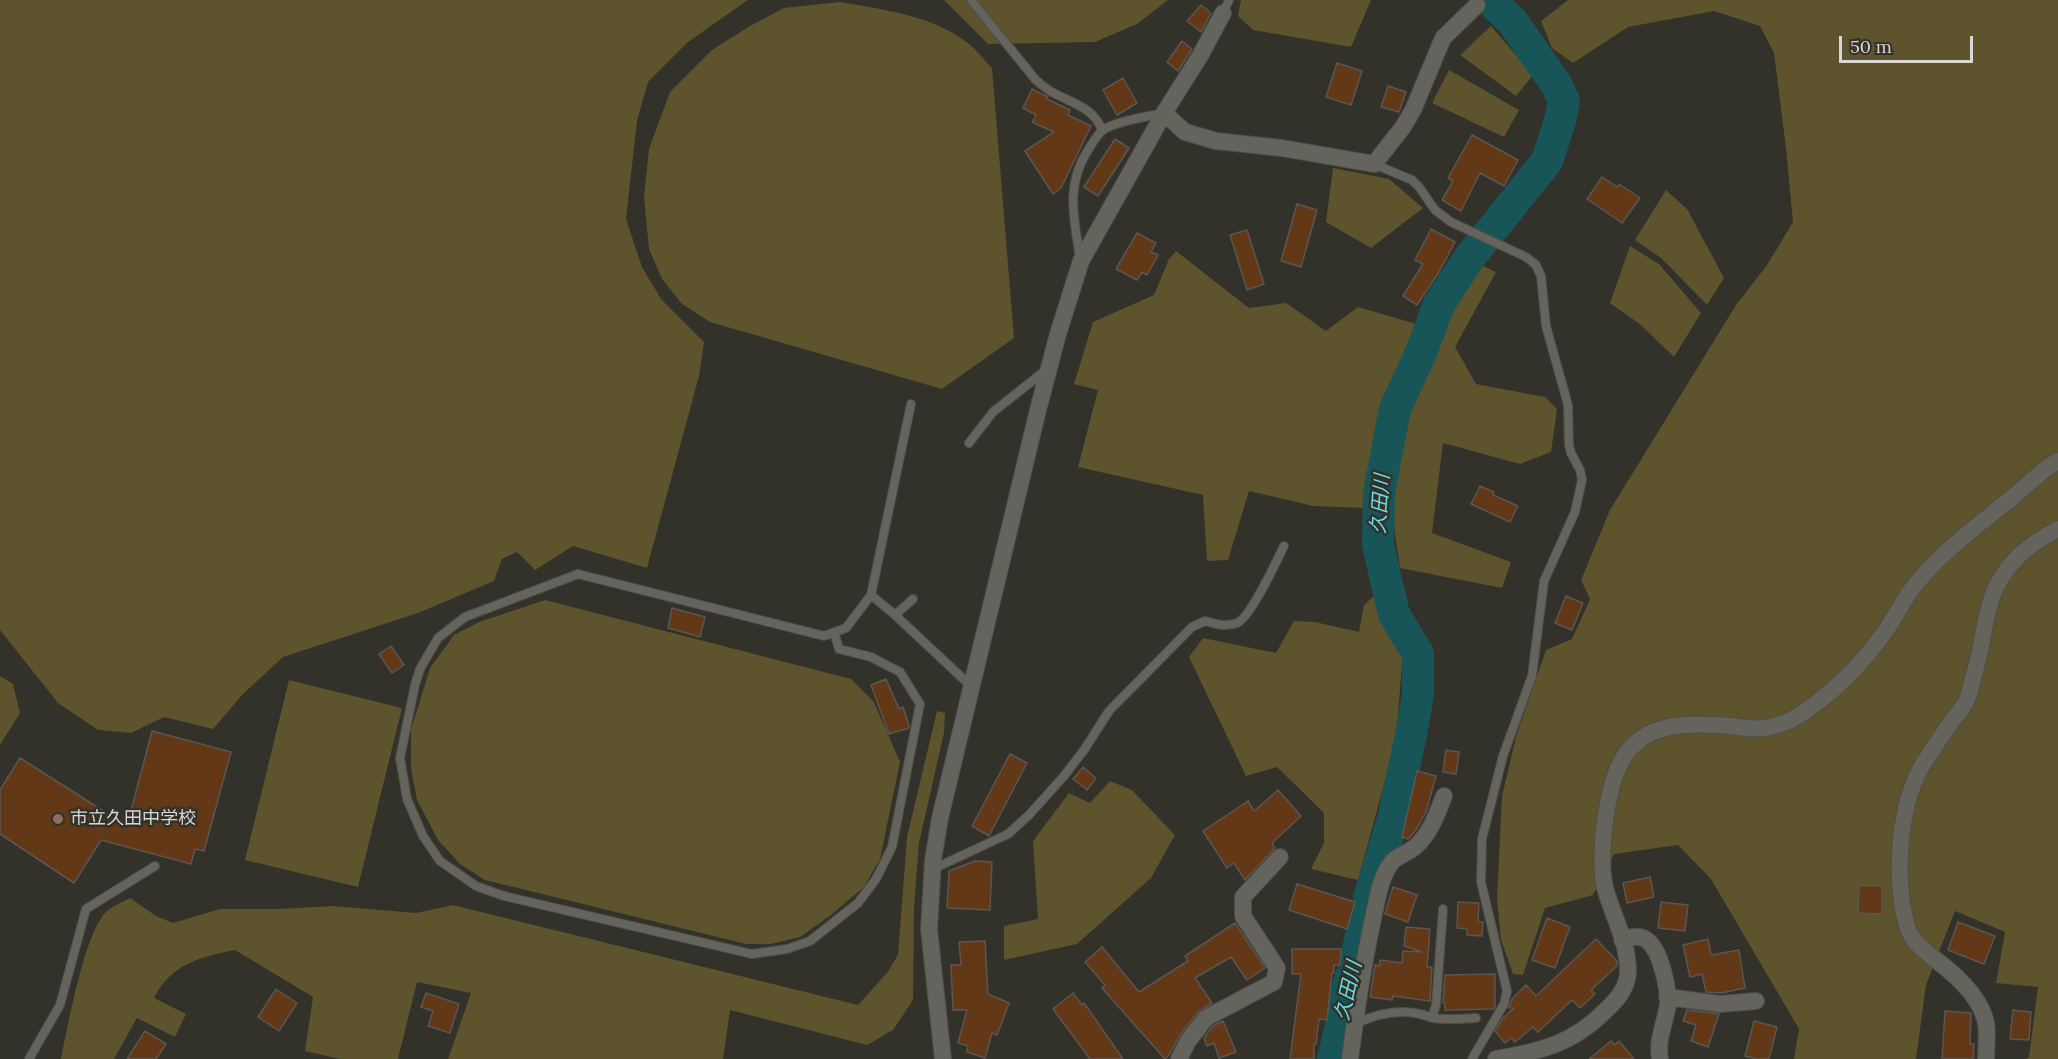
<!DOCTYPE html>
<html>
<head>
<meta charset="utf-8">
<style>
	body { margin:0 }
	#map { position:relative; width:2058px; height:1059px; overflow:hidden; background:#32312a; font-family:Lora,serif }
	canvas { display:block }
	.scale { position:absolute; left:1839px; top:36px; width:134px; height:27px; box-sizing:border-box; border:3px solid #d8d7d3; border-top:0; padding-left:8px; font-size:18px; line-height:21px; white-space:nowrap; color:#d8d7d3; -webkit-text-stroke:4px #32312a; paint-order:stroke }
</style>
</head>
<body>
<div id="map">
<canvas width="2058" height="1059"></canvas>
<div class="scale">50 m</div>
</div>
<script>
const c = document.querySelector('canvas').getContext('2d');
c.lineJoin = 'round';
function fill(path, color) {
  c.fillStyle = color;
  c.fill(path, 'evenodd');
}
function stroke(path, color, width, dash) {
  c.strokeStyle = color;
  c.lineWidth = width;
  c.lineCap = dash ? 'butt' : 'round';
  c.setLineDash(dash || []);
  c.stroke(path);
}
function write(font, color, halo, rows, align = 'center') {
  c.font = font + ' Lora,"Noto Sans JP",serif';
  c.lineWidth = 5;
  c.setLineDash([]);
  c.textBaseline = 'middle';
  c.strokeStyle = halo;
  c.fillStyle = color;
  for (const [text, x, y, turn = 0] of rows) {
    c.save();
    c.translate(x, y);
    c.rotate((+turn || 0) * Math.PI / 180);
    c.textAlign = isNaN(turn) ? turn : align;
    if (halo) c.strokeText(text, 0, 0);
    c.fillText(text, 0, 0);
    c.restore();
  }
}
const green = new Path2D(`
	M0 0H748L688 42 648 82 637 121 626 219 642 267 661 299 704 342 699 376 647 568 573 546 535 570 517 552 502 559 494 581 418 613 283 657 243 694 213 729 164 717 131 733 98 730 58 703 0 630Z
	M944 0H1168L1137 24 1095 42 988 44Z
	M1241 0H1371L1351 47 1253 30 1238 16Z
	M1568 0H2058V1059H2026L2029 1057 2038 987 1996 983 2005 932 1955 911 1926 985 1916 1059H1794L1799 1029 1711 879 1678 845 1614 854 1593 895 1545 908 1523 975 1513 974 1501 940 1497 899 1502 796 1516 737 1546 650 1572 639 1590 599 1581 580 1610 510 1736 305 1767 265 1793 222 1786 148 1774 53 1760 26 1714 11 1628 27 1573 63 1552 48 1541 21Z
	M840 2C885 10 932 15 969 44 977 50 984 60 992 68L1014 338 942 389 710 322 682 304 662 279 649 249 644 197 649 149 670 92 712 50 750 26 784 8Z
	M1491 26 1533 75 1516 96 1460 55Z
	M1449 70 1519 110 1504 137 1432 103Z
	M1333 168 1389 179 1423 208 1371 248 1326 222Z
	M1666 190 1687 209 1724 278 1707 305 1661 258 1635 240Z
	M1630 246 1659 264 1701 313 1674 357 1641 325 1610 303Z
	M1176 251 1249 308 1286 303 1326 331 1358 307 1441 331 1475 262 1496 272 1455 347 1476 384 1545 397 1557 409 1551 452 1520 464 1443 443 1432 533 1511 562 1502 588 1400 568 1391 509 1313 506 1249 491 1228 560 1207 561 1203 495 1078 467 1098 390 1074 384 1093 322 1154 295 1169 259Z
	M1374 596 1403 650 1396 741 1358 880 1311 869 1324 843V813L1277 767 1246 776 1189 657 1203 638 1276 653 1294 621 1315 622 1359 632 1364 605Z
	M545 600 851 679 874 702 900 762 880 859 864 887 831 915 800 937 771 944H746L485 880 460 864 438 840 417 800 411 768V730L430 668 454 635 479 622Z
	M0 676 13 684 20 713 0 745Z
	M289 680 402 708 358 887 245 860Z
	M937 711 945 713 944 733 919 843 914 907 913 1000 893 1030 867 1045 730 1010 723 1059H448L471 993 417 982 398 1059H340L305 1051 313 997 235 950C200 957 171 964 154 998L186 1014 175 1037 137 1018 114 1059H61C68 1026 84 934 106 912 112 906 123 902 130 898L156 916 173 923 220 909H279L333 906 416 913 453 905 858 1005 887 973 898 955 907 837Z
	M1110 781 1132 790 1175 835 1151 878 1077 944 1004 960V926L1038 919 1033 841 1069 793 1090 803Z`);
const river = new Path2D(`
	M1333 1059 1343 1016 1346 993 1354 968 1370 895 1393 819 1411 735 1418 694V654L1394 614 1378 545 1379 493 1395 409 1422 350 1439 304 1470 257 1547 161 1560 121 1564 101 1556 84 1512 21 1496 6 1494 0`);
const building = new Path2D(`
	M1201 5 1211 13 1201 32 1187 21Z
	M1182 41 1192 49 1178 71 1167 62Z
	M1337 63 1362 71 1351 105 1326 97Z
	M1123 78 1137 103 1117 115 1103 90Z
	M1388 86 1406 92 1399 112 1381 107Z
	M1032 89 1048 97 1047 99 1070 110 1068 115 1091 126 1061 188 1053 194 1025 151 1054 132 1032 122 1036 115 1023 108Z
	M1472 135 1518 160 1504 186 1480 173 1461 211 1442 200 1453 181 1448 178Z
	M1115 139 1129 148 1098 196 1084 187Z
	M1602 177 1617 187 1619 184 1640 198 1622 223 1587 199Z
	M1297 204 1317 210 1301 267 1281 261Z
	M1431 229 1455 242 1439 272 1417 305 1403 296 1423 264 1415 260Z
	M1247 230 1264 284 1247 290 1230 235Z
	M1137 233 1156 243 1151 252 1158 255 1147 275 1142 272 1137 280 1116 269Z
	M1480 486 1494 492 1493 495 1518 506 1510 522 1471 504Z
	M1566 596 1583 603 1572 630 1555 623Z
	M672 608 705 617 700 637 668 628Z
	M391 646 404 665 392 673 379 654Z
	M886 679 899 709 903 707 909 726V728L889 734 871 685Z
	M152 731 231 752 204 851 195 849 191 864 101 840 74 883 0 834V790L20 758 127 826Z
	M1446 750 1459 752 1456 774 1443 772Z
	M1010 754 1027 763 989 836 972 826Z
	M1083 767 1096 778 1087 790 1073 779Z
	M1417 771 1436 776 1426 812 1416 830 1408 839 1402 837Z
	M1278 790 1301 816 1272 843 1275 848 1245 880 1234 863 1227 868 1203 831 1248 801 1254 811Z
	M975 861 992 862 990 910 947 908 949 871Z
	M1650 877 1654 897 1627 903 1623 883Z
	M1297 884 1355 902 1347 929 1289 910Z
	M1859 886H1882V914L1858 913Z
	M1393 887 1417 895 1408 922 1385 914Z
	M1458 902 1479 903 1478 922H1483L1482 936 1467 935V929L1457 928Z
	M1661 902 1688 905 1685 931 1658 928Z
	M1547 918 1570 927 1555 968 1532 960Z
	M1958 922 1995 936 1984 964 1948 950Z
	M1235 923 1265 968 1247 980 1231 957 1195 978 1212 1003 1198 1012 1180 1035 1169 1055 1165 1059 1102 988 1105 985 1085 962 1102 947 1139 992 1188 961 1185 956Z
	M1406 927 1430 929 1427 967H1432L1430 1001 1393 996 1392 1000 1370 997 1375 965 1379 966 1380 960 1402 963 1403 951 1422 952 1404 946Z
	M1596 939 1617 961V966L1591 990 1595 994 1580 1008 1572 1000 1538 1032 1533 1027 1515 1042 1511 1038 1505 1043 1495 1031 1503 1018 1514 1008H1509L1512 999 1526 985 1536 996Z
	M1708 939 1711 955 1739 950 1745 988 1721 993 1706 992 1702 974 1690 977 1683 945Z
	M985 941 988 994 1009 1003 997 1035 992 1033 985 1058 967 1052 968 1046 958 1043 967 1010H953L951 965H961L959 942Z
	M1292 949H1341L1340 965H1334V973H1332L1327 1020 1319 1019 1316 1044H1314V1059H1290L1301 974H1292Z
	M1495 974V1006L1494 1009 1445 1010V1003H1443L1445 975Z
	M276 989 297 1003 279 1031 258 1017Z
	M426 993 459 1004 450 1033 428 1026 433 1011 421 1007Z
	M1073 993 1082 1005 1084 1003 1123 1059H1090L1053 1009Z
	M1687 1010 1719 1014 1708 1047 1691 1041 1696 1025 1683 1021Z
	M2013 1010 2031 1012 2029 1040 2010 1039Z
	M1945 1011 1971 1013 1970 1044H1974L1973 1059H1942Z
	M1223 1021 1236 1052 1219 1058 1214 1043 1207 1046 1204 1038 1213 1026Z
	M1754 1021 1777 1027 1769 1059H1757L1745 1056Z
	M145 1031 166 1044 156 1059H127Z
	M1611 1041 1615 1045 1619 1041 1634 1059H1589Z`);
const service = new Path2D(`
	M971 0 1035 79C1039 83 1044 87 1050 91 1069 102 1094 107 1102 130
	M1223 13 1229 0
	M1374 164 1412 180 1419 187 1435 210 1451 222 1526 257 1536 265 1541 276 1546 326 1568 405 1569 445 1571 453 1580 470 1582 480 1575 512 1544 581 1532 676 1503 756 1482 839 1481 882 1507 991 1504 1004 1472 1059
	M1080 258C1074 218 1065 186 1088 150 1092 144 1096 136 1102 131 1111 122 1150 116 1164 113
	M911 404 871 595 895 615 972 687
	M969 443 993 412 1046 370
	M895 615 913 599
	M834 632 839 649 871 657 900 672 920 704 892 847 876 879 858 903 810 941 787 949 752 954 504 896 476 886 440 861 423 836 407 799 400 758 415 685 420 669 438 638 465 617 578 574 824 636 846 628 871 595
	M933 869 1008 834 1029 815 1064 776 1084 750 1109 711 1192 627 1205 621C1216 624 1225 627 1237 623 1251 617 1276 562 1284 546
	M1432 1018 1436 1005 1443 909
	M1355 1024C1374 1015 1398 1009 1420 1014 1424 1015 1429 1017 1433 1018 1447 1020 1462 1019 1476 1018
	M29 1059 60 1005 86 909 155 866`);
const minor = new Path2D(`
	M1223 13 1200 56 1164 113 1185 132 1216 141 1282 148 1374 164 1403 127 1413 110 1443 38 1477 5
	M1622 940C1631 937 1640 934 1648 941 1661 952 1668 987 1668 1003 1666 1022 1656 1040 1660 1059
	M1667 997 1720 1004 1756 1001
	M1179 1059 1188 1041 1206 1018 1274 982 1277 968 1243 916V897L1280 857
	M1350 1059C1356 1012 1363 965 1373 919 1377 901 1380 877 1392 862 1397 856 1408 853 1415 847 1430 834 1437 814 1444 796
	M1496 1059C1541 1051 1573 1044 1606 1010 1618 999 1628 987 1628 970 1628 942 1612 914 1605 888 1598 858 1606 793 1619 766 1640 720 1688 723 1731 726 1741 727 1753 730 1764 728 1781 726 1797 718 1811 707 1839 687 1864 661 1884 633 1895 618 1903 600 1915 585 1942 551 1980 524 2014 496 2028 485 2042 469 2058 461
	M1986 1059C1986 1047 1988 1034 1986 1023 1981 997 1956 975 1936 960 1923 950 1911 941 1907 926 1894 881 1898 807 1922 766 1932 750 1942 735 1952 721 1957 715 1962 708 1966 702 1970 693 1972 681 1975 671 1982 648 1984 623 1991 600 2002 566 2027 545 2058 529`);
const tertiary = new Path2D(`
	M943 1059 929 929 933 860 940 818 1038 410 1058 334 1081 261 1164 113`);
const markers = [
	[58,819,6,"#8d6e63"]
];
const poiNames = [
	["市立久田中学校",70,819]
];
const waterNames = [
	["久田川",1381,504,-86],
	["久田川",1349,991,-77]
];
fill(green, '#5d532d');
stroke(river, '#175558', 32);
fill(building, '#623816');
stroke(building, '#5c5652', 1.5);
stroke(service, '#4f4d49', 10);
stroke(minor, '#4f4d49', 18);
stroke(tertiary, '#4f4d49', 18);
stroke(service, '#64635c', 8);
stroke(minor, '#64635c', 16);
stroke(tertiary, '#64635c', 16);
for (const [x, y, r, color] of markers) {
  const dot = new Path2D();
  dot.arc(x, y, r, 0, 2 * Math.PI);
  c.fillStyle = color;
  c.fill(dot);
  stroke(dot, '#32312a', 2);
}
write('18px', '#d8d7d3', '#32312a', poiNames, 'left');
write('italic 20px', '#68dee4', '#32312a', waterNames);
</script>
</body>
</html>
